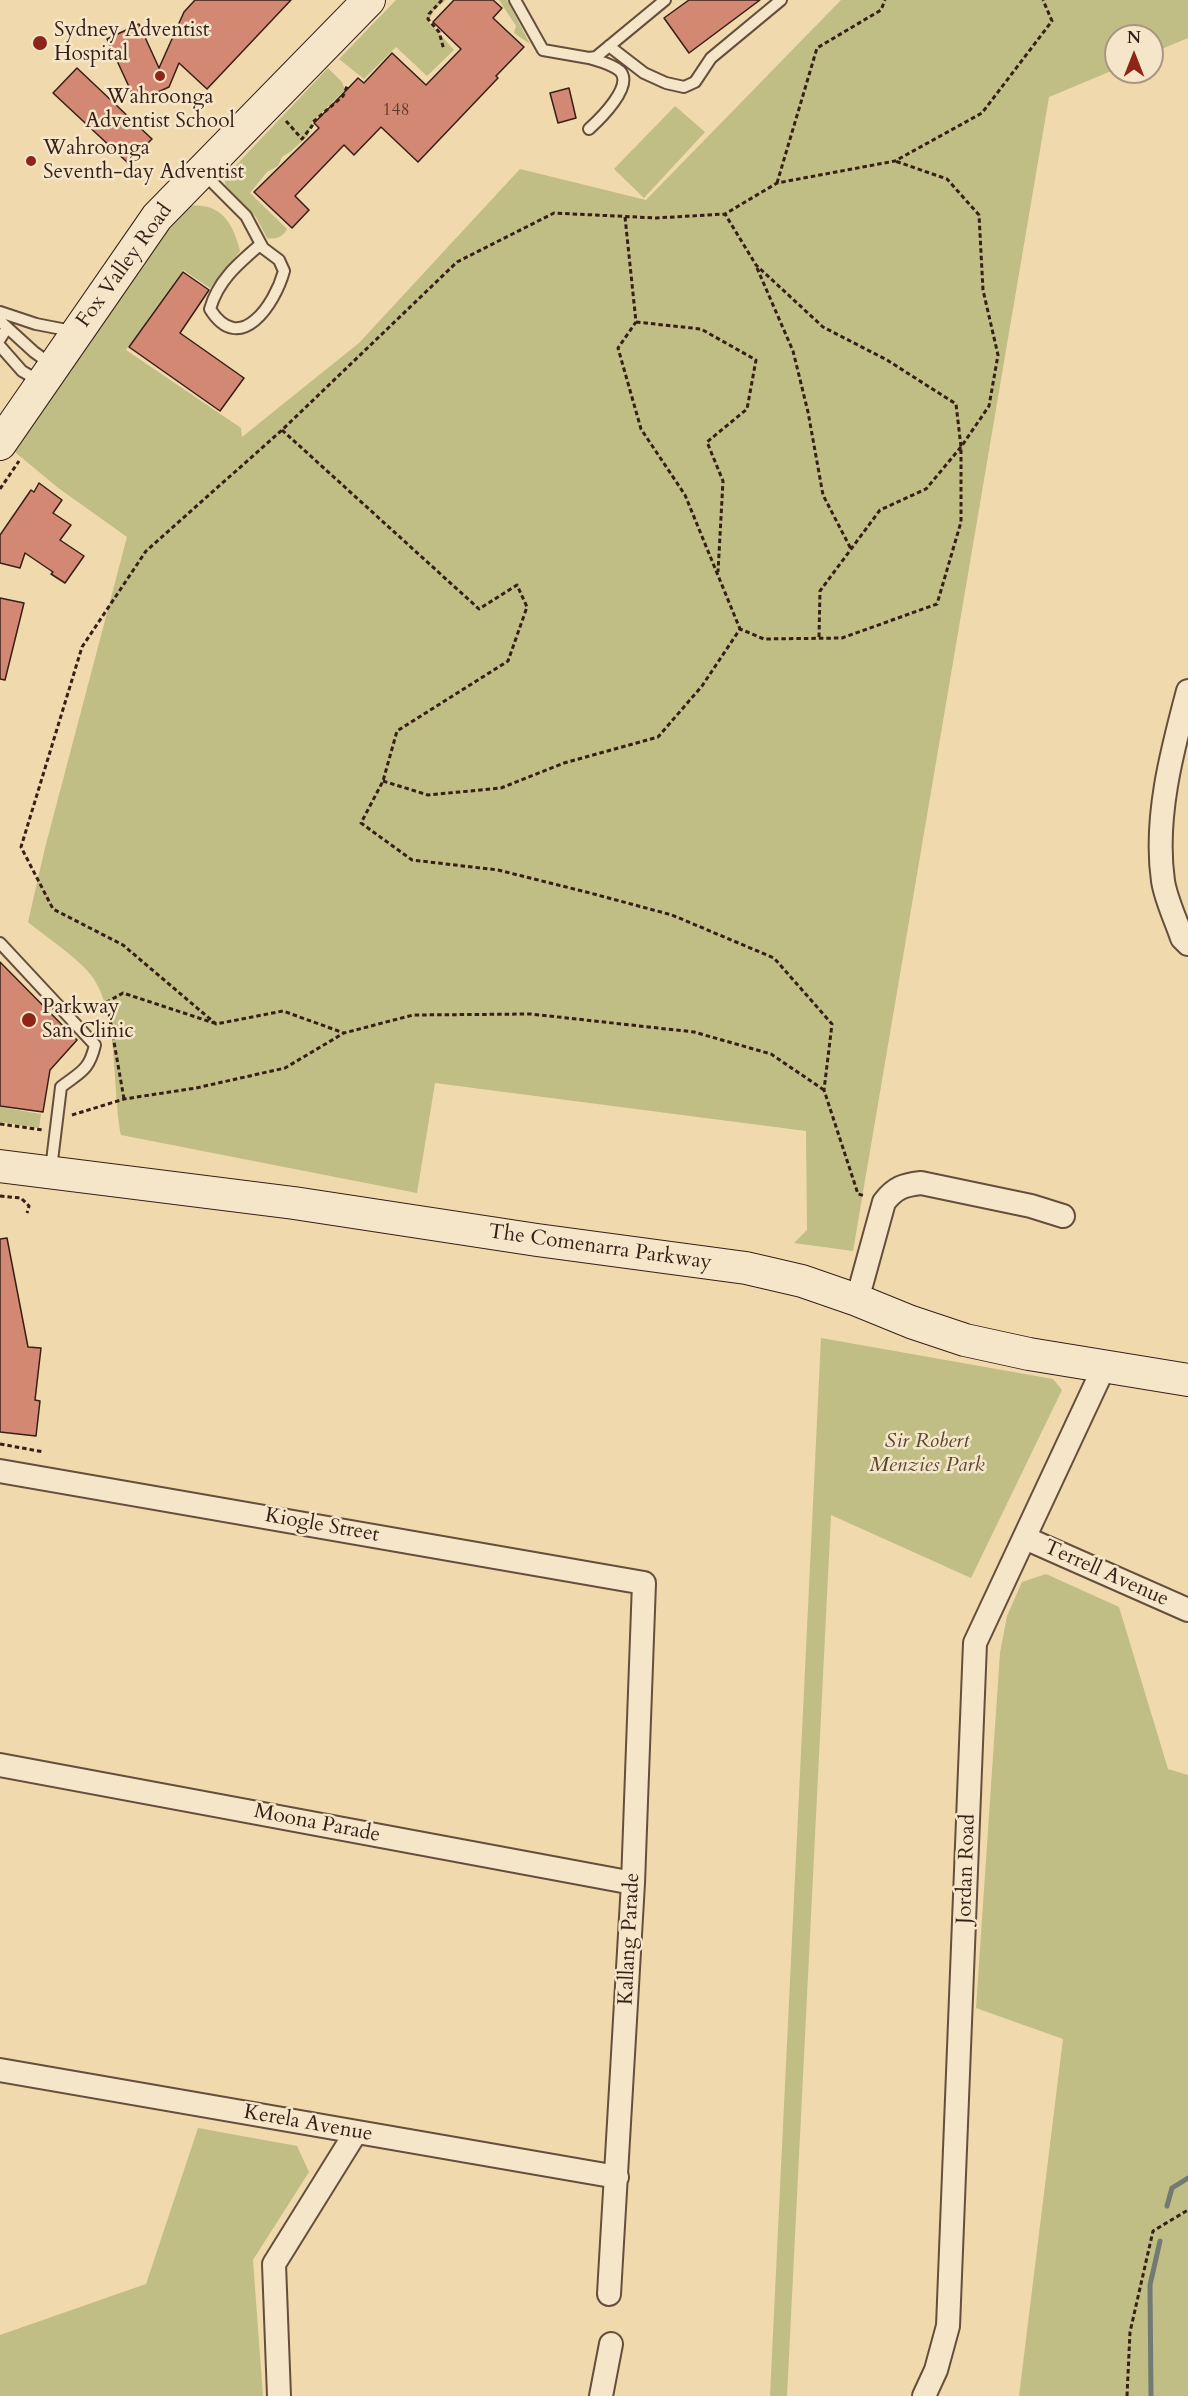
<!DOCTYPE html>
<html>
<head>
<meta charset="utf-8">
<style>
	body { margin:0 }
	#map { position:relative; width:1188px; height:2396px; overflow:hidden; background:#efd9ad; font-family:Cardo,serif }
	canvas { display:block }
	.north { position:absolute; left:1104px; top:24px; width:60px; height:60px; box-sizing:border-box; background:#f5e6ca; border:2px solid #a99682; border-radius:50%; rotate:0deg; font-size:16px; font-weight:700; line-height:24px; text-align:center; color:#371f17 }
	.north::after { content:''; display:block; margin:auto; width:21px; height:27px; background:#8f2418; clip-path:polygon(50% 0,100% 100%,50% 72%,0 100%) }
</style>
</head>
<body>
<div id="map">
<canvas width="1188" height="2396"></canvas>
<div class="north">N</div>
</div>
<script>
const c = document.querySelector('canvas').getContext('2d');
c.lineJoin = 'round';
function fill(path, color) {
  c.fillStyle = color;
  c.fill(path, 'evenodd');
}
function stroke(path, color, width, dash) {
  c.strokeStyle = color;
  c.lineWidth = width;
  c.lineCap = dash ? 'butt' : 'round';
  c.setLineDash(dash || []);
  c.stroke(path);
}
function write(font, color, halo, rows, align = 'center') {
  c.font = font + ' Cardo,serif';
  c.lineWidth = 5;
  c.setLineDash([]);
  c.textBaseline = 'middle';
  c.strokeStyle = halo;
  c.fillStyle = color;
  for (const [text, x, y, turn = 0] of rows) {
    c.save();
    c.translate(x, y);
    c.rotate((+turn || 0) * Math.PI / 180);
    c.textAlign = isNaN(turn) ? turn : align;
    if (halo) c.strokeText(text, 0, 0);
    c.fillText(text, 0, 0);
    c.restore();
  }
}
const green = new Path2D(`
	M396 0H446L435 9 428 21 454 50 427 76 396 47 364 79 339 59Z
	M499 0H507L530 44 514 33 516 26Z
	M841 0H1188V38L1152 53V36H1116V69L1049 97 853 1251 794 1243 807 1230 806 1131 435 1083 417 1193 121 1135C112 1089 119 1011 91 975 79 959 45 936 28 922L45 848 127 537 57 487 15 452 157 244 188 206C221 202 233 223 240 251L210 288 183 270 126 350 241 428 242 437 359 343 520 169 646 200Z
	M328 68 342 82 345 90 312 122 308 136 290 152 282 157 278 166 267 172 250 193 287 229C283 237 275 240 267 238L256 217 226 186 224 178Z
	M675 106 705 132 644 198 614 169Z
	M0 1107 41 1114 39 1128 0 1122Z
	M821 1338 1053 1379 1062 1390 971 1578 831 1515 787 2396H770Z
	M1046 1574 1119 1607 1168 1769 1188 1775V2396H1019L1063 2039 976 2008 1000 1653 1007 1616 1022 1582Z
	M198 2128 297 2146 309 2172 253 2260 263 2396H0V2335L146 2284Z`);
const stream = new Path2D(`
	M1167 2206 1172 2188 1188 2178
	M1151 2396 1150 2285 1160 2241`);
const building = new Path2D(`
	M195 0H291L207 89 179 63 169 87 136 102 107 39 139 24 159 68 184 12Z
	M454 0H493L502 8 493 18 524 47 496 76 498 78 418 162 381 127 354 155 344 145 295 196 309 210 292 228 254 192 319 128 314 123 335 102 358 78 364 83 392 53 426 85 461 49 433 22Z
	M689 0H760L689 53 664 18Z
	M77 68 152 139 128 163 53 93Z
	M569 88 576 118 558 123 550 93Z
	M183 272 209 290 180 333 244 378 220 411 129 347Z
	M39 483 62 500 53 513 71 525 60 540 84 556 65 583 51 574 53 572 25 553 20 568 0 563V535L31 490 34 492Z
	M0 598 24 603 5 680 0 679Z
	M0 962 77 1040 50 1070 43 1112 0 1106Z
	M7 1238 28 1347 41 1348 35 1400 40 1401 36 1436 0 1432V1239Z`);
const path = new Path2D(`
	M442 0 429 14 428 19 439 32 444 50
	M286 121 302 139 312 126 313 122 343 96 348 84
	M777 183 817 48 881 10 885 0
	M625 217 636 322 618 348 641 429 685 495 740 629
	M757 268 793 351 808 412 823 495 851 549
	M636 322 701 329 756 360 747 409 707 442 723 481 718 572
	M282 430 479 609 517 585 527 607 508 661 397 731 383 781 361 823 412 860 498 870 590 893 672 915 774 958 832 1024 824 1090 858 1194 865 1196
	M0 489 19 461
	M819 637 820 591 880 510 926 489 961 447 989 406 998 355 983 290 979 215 947 179 895 161
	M383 781 428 795 501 788 564 763 658 737 702 686 740 629 764 639 842 638 937 604 961 522V447L956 404 887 360 823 327 756 265 725 214
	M824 1090 771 1054 694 1032 531 1014 413 1015 344 1033 283 1011 216 1024 123 945 53 909 21 847 82 647 146 551 282 430 457 262 554 213 656 218 725 214 777 183 895 161 982 113 1052 21 1043 0
	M124 1099 107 1002 123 993 214 1023
	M72 1115 124 1099 196 1088 285 1068 344 1033
	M0 1124 43 1130
	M0 1196 21 1198 29 1206 27 1213
	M0 1444 44 1452
	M1127 2396 1130 2332 1153 2231 1188 2210`);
const service = new Path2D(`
	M515 0 543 50 589 58 596 57 665 0
	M609 46 644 73 666 83 684 87 695 82 711 58 781 0
	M589 129C600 119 634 86 620 71 612 64 599 61 589 58
	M204 174 246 216 263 248 279 260 284 271C275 304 240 357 210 309 218 280 239 263 261 244
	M0 312 36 324 72 331
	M0 321 34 352 52 365
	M0 339 7 328
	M0 346 22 371 39 381
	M0 943 95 1045C89 1071 80 1072 61 1087L51 1169`);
const minor = new Path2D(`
	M1188 691C1172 751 1154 818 1163 881 1166 900 1176 920 1182 938L1188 944
	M857 1300 884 1202C895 1188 903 1185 921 1183L1031 1206 1063 1216
	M0 1471 644 1583 633 1883 609 2294
	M1025 1538 1188 1610
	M0 1765 633 1883
	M0 2070 617 2177
	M279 2396 274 2264 356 2132
	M601 2396 611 2344
	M924 2396 936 2370 948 2326 975 1643 1105 1365`);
const secondary = new Path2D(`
	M0 444 157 217 369 0
	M0 1166 294 1203 537 1240 746 1268 802 1281 857 1300 911 1322 965 1340 1029 1354 1188 1380`);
const markers = [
	[40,43,8,"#8f2418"],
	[160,76,6,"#8f2418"],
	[31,161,6,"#8f2418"],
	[29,1020,8,"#8f2418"]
];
const numberNames = [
	["148",396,111]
];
const poiNames = [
	["Sydney Adventist",54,31],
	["Hospital",54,55],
	["Wahroonga",160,98,"center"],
	["Adventist School",160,122,"center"],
	["Wahroonga",43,149],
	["Seventh-day Adventist",43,173],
	["Parkway",42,1008],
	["San Clinic",42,1032]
];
const streetNames = [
	["Fox Valley Road",125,266,-54],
	["The Comenarra Parkway",600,1248,8],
	["Kiogle Street",322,1526,10],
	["Terrell Avenue",1106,1574,24],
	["Moona Parade",317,1824,11],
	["Jordan Road",967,1869,-88],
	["Kallang Parade",630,1939,-87],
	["Kerela Avenue",308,2124,10]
];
const parkNames = [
	["Sir Robert",927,1442],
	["Menzies Park",927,1466]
];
fill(green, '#c0bd85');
stroke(stream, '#727b73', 5);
fill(building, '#d28872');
stroke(building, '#371f17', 1.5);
stroke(service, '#654e3c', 14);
stroke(minor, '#654e3c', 26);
stroke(secondary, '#371f17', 34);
stroke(path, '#371f17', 3, [4.5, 3]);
stroke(service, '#f5e6ca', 10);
stroke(minor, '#f5e6ca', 22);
stroke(secondary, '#f5e6ca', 32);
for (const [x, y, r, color] of markers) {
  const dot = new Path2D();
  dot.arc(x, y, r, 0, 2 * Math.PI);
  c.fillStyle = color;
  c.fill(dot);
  stroke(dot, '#f5e6ca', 2);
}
write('18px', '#5e392e', null, numberNames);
write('21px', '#371f17', '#f5e6ca', poiNames, 'left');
write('21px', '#371f17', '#f5e6ca', streetNames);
write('italic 21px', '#594632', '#f5e6ca', parkNames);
</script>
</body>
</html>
